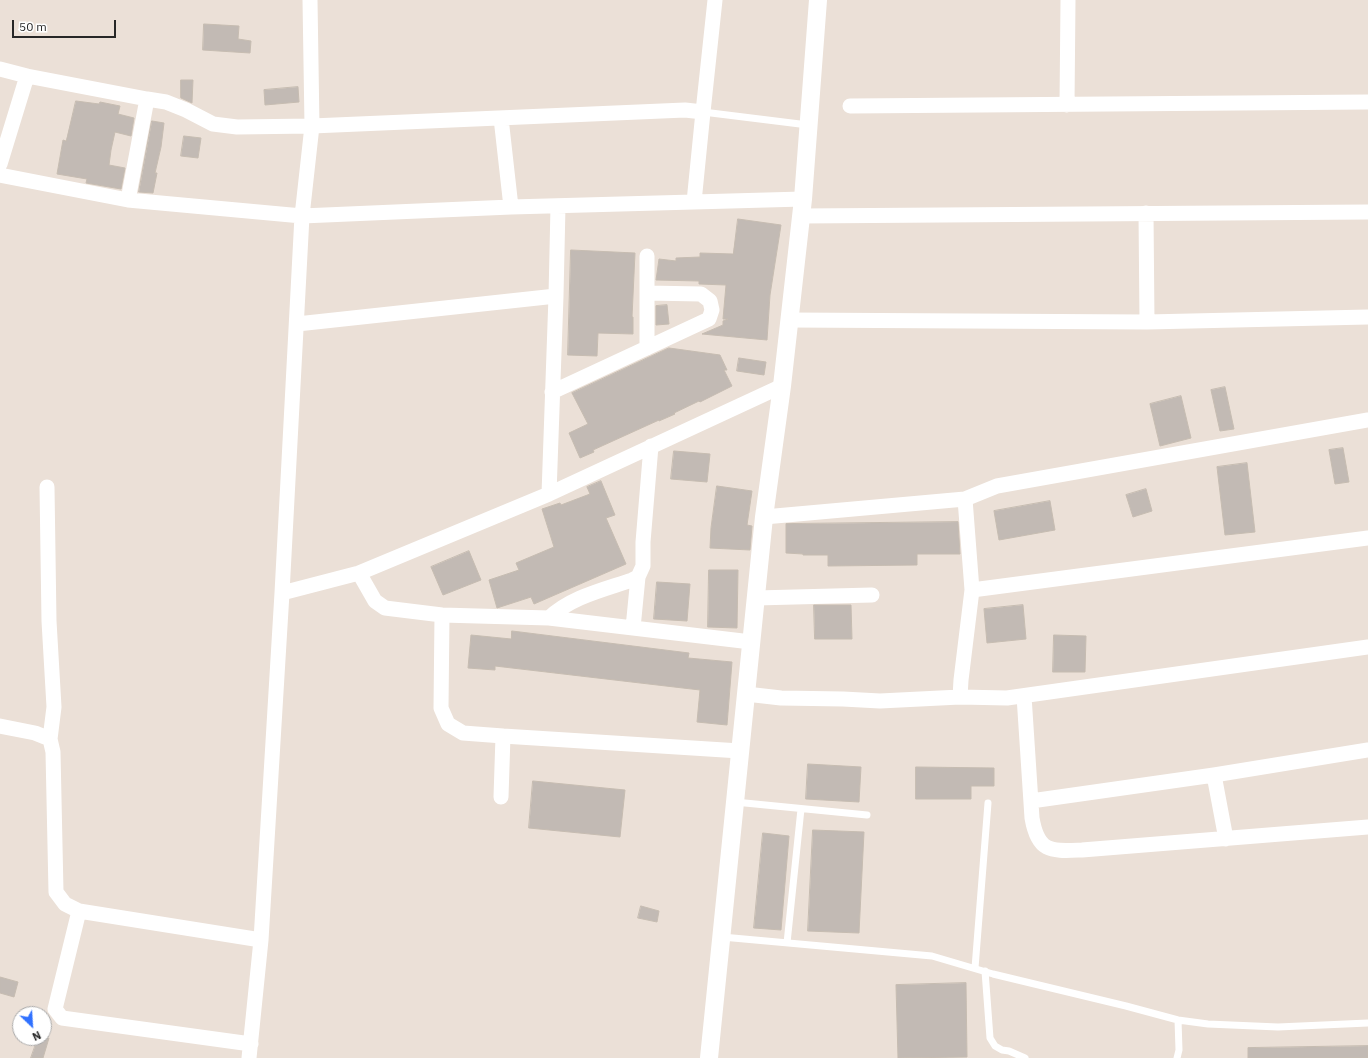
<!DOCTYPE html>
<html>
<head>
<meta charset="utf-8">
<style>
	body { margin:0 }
	#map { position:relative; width:1368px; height:1058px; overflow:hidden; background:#ebe0d7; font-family:"IBM Plex Sans",sans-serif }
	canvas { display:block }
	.north { position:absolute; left:12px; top:1006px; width:40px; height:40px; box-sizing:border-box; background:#fff; border:1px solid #a9a9a9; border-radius:50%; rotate:155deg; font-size:11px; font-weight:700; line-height:16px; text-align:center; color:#272727 }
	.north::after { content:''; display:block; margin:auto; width:14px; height:18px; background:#3071ff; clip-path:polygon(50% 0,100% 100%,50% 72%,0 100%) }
	.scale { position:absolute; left:12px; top:20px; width:104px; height:18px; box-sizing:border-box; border:2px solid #272727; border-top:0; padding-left:5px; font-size:12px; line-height:14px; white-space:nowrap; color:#272727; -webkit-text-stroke:3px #fff; paint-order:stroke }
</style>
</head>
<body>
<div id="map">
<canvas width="1368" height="1058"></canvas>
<div class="north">N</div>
<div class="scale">50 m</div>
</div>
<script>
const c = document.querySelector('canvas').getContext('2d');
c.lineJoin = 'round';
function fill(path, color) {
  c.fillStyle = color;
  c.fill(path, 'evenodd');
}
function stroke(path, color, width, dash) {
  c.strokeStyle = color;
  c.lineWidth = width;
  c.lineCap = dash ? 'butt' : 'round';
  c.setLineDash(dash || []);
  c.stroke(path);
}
const building = new Path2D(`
	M204 24 239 26 238 39 251 41 250 53 203 50Z
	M181 80H193L192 103 181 98Z
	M298 87 299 102 265 105 264 90Z
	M76 101 99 104 100 102 120 106 118 114 134 118 131 136 115 132 111 150 109 165 125 168 121 189 86 183 87 179 57 174 63 140 66 141Z
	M152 121 164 123 161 147 155 173H157L153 193 139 192Z
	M184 136 201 138 198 158 181 156Z
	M738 219 781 225 770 295 767 340 702 334 723 325V321L728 319H723L726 285 699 284V281L656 280 659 259 676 261V258L700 257V253L733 254Z
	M571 250 635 253 632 317H633V334L598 333 597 356 568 355Z
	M667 305 669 324 656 325V306Z
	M669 348 720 355 727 370H724L732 386 700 402 699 401 674 413 675 414 659 421V420L593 450 594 452 580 458 569 433 588 424 572 393Z
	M739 358 766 362 764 375 737 371Z
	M1225 387 1234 429 1220 431 1211 390Z
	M1181 396 1191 438 1160 446 1150 404Z
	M1343 448 1349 482 1335 484 1329 450Z
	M674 451 710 454 707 482 671 479Z
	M1247 463 1255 532 1225 535 1217 467Z
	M601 481 615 515 606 518 626 564 534 604 531 597 497 608 489 580 519 570 516 563 554 547 542 509 560 503 561 505 590 494 587 487Z
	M717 486 752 491 747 525 752 526 750 550 710 548 711 528Z
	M1146 489 1152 511 1133 517 1126 495Z
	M1050 501 1055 530 999 540 994 511Z
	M958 522 960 554H917V565L828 566V555H803V554L786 553V524Z
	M469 551 481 580 443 595 431 567Z
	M709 570H738L737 628 708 627Z
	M657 582 690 584 687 621 654 619Z
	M814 605H851L852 639H815Z
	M1023 605 1026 639 987 643 984 609Z
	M512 631 689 653 688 658 732 662 727 725 697 722 700 690 495 666V670L468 668 471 635 511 639Z
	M1054 635 1086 636 1085 672H1053Z
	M808 764 861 767 859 802 806 799Z
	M916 767 994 768V786H971V799H916Z
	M533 781 625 790 620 837 529 828Z
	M813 830 864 832 859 933 808 931Z
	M763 833 789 836 781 930 754 928Z
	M641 906 659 911 657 922 638 918Z
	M0 977 18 982 14 997 0 993Z
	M966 983 967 1057 898 1058 896 985Z
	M38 1038H49L43 1058H31Z
	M1368 1046V1058H1248V1048Z`);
const service = new Path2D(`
	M703 112 808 125
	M735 802 867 815
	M722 937 932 956 993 974 1126 1006 1178 1020 1208 1024 1278 1027 1368 1023
	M787 943 801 809
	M975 968 988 803
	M985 971 990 1038 995 1046 1002 1050 1009 1051 1025 1058
	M1177 1058 1179 1050 1178 1020`);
const minor = new Path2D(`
	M0 69 27 76 0 164
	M27 76 147 99 128 200
	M147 99 166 102 186 110 213 124 237 127 312 126 685 110 703 112 715 0
	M1067 105 1068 0
	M850 106 1368 102
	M501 118 511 207
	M0 175 128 200 302 216 511 207 803 199
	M694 202 703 112
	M1146 213 1147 322
	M801 216 1368 212
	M789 320 1147 322 1368 317
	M297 324 556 296
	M647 348V256
	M552 392 709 319 712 310 710 301 701 294 647 293
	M47 487 49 621 54 707 50 739
	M549 494 556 296 558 206
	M764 517 965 499 997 486 1368 420
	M359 573 375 601 385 608 442 615 549 618 751 642
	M972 590 1368 538
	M282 593 359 573 549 494 782 386
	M756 598 872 595
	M442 615 441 708 448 724 463 733 503 736
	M549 618C571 597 603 590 632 580L638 577 643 566V542L651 446
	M633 628 638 577
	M746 694 781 698 843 699 880 701 960 697 1007 698 1368 647
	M1024 696 1032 818C1038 853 1051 851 1082 850L1368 827
	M960 697 961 680 972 590 965 499
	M0 726 35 733 50 739 53 752 56 892 65 904 79 911 261 940
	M1214 775 1226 839
	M501 797 503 736 740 751
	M1031 801 1214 775 1368 750
	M79 911 55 1009 62 1018 251 1044
	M249 1058 261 940 282 593 302 216 312 126 310 0`);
const tertiary = new Path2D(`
	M709 1058 764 517 782 386 803 199 818 0`);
fill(building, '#c2bab4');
stroke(building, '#c6bcb1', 1);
stroke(service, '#fff', 7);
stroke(minor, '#fff', 15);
stroke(tertiary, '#fff', 18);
</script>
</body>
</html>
